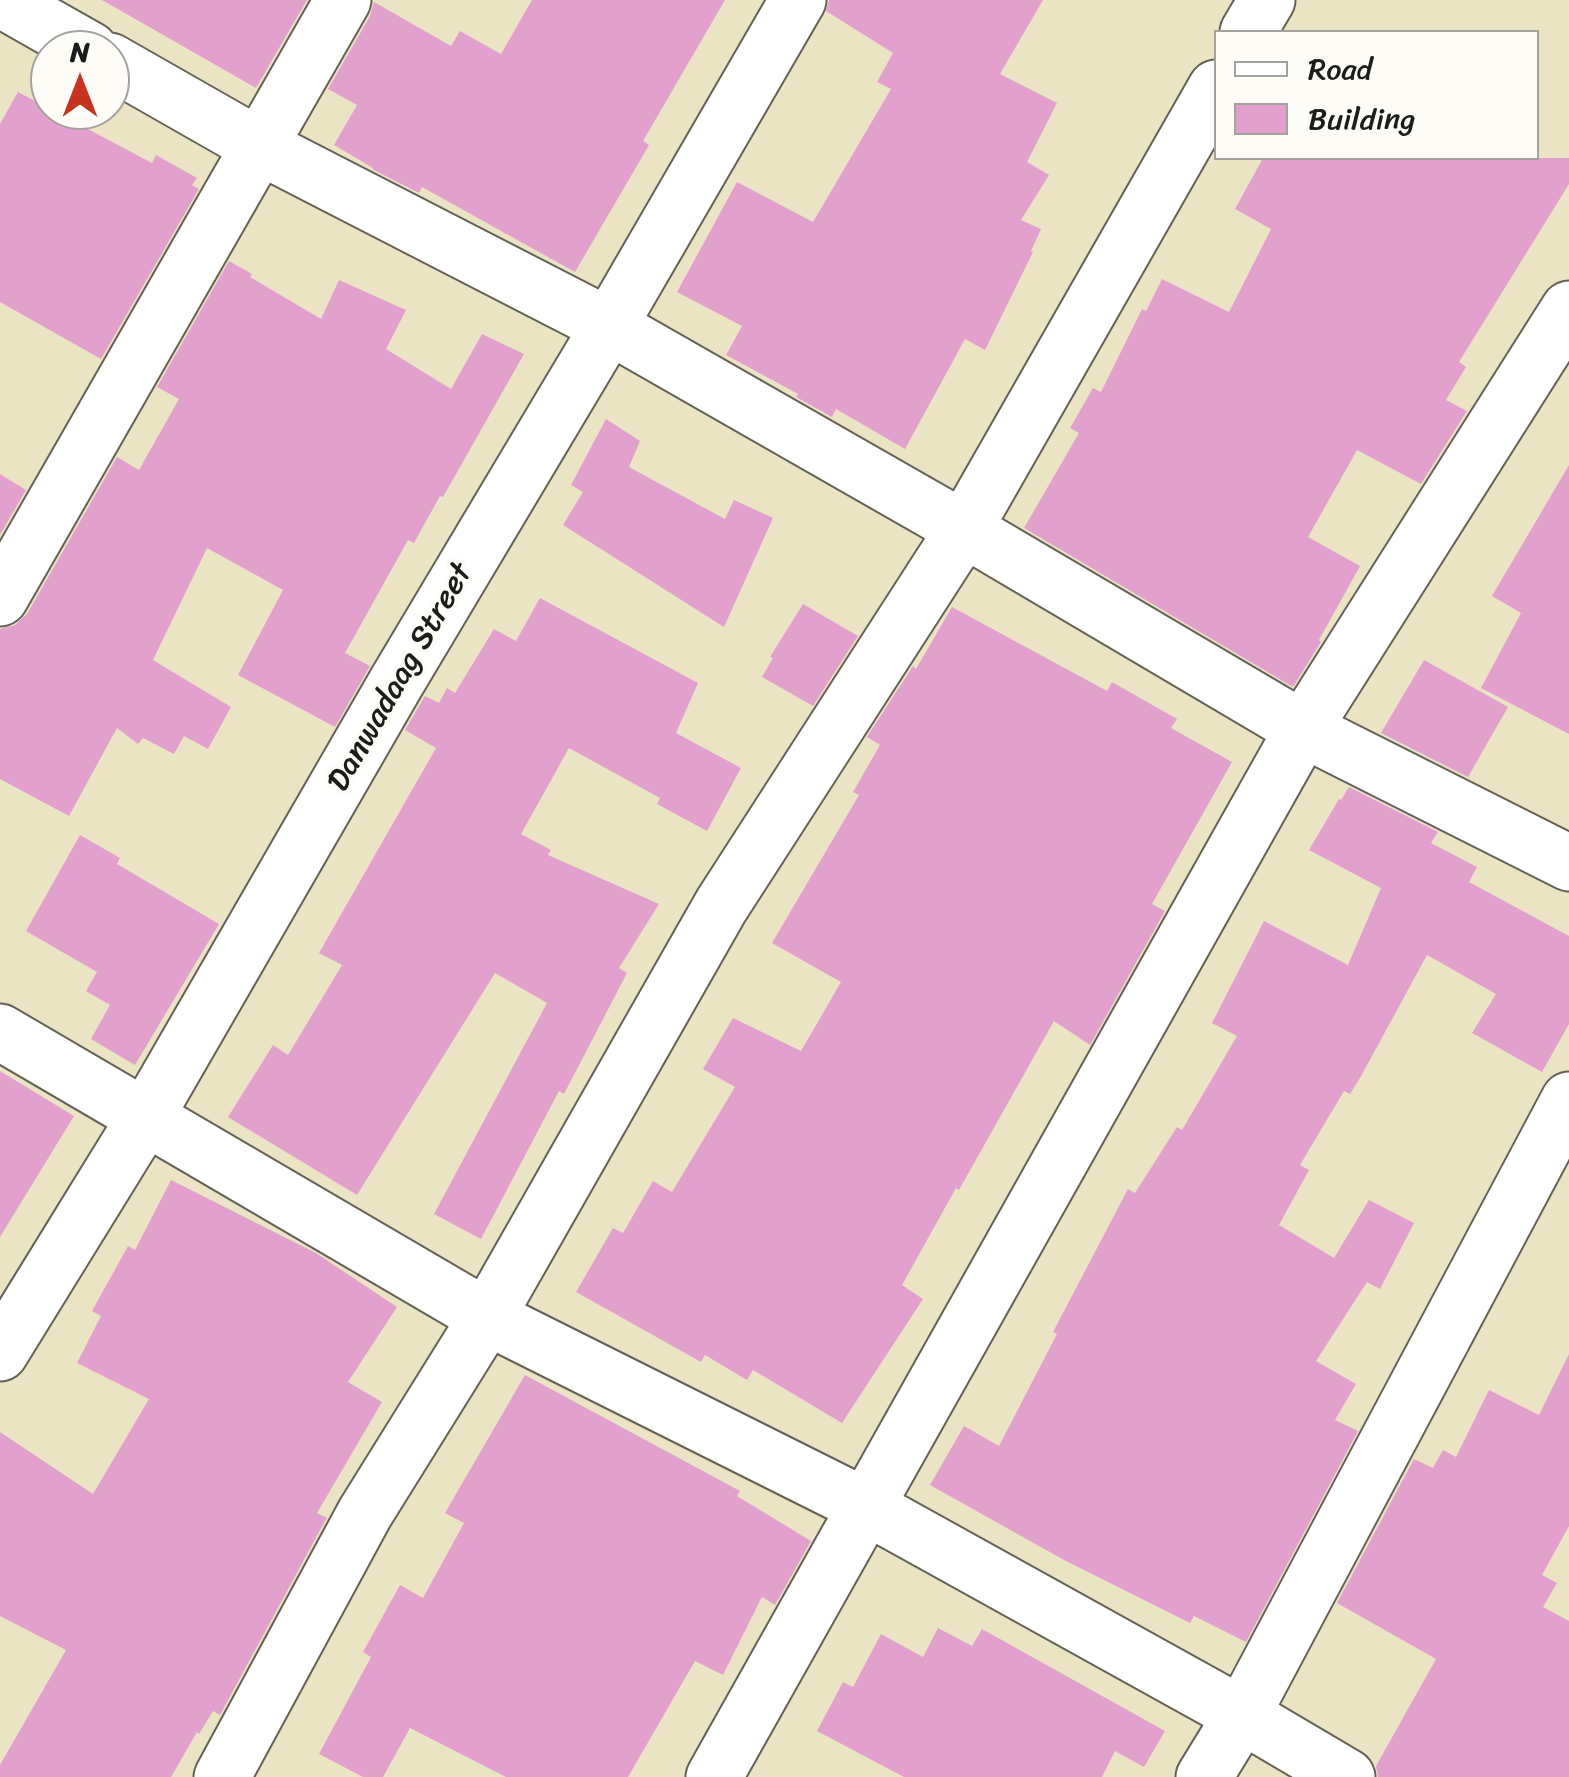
<!DOCTYPE html>
<html>
<head>
<meta charset="utf-8">
<style>
	body { margin:0 }
	#map { position:relative; width:1569px; height:1777px; overflow:hidden; background:#eae4c5; font-family:Sriracha,sans-serif }
	canvas { display:block }
	.legend { position:absolute; left:1214px; top:30px; width:325px; height:130px; box-sizing:border-box; background:#fdfcf7; border:2px solid #a3a29f; margin:0; padding:12px 18px; list-style:none; font-size:30px; color:#1c1c1c }
	.legend li { display:flex; align-items:center; gap:20px; height:50px }
	.legend b { width:50px; border:2px solid #a3a29f }
	.north { position:absolute; left:30px; top:30px; width:100px; height:100px; box-sizing:border-box; background:#fdfcf7; border:2px solid #a3a29f; border-radius:50%; rotate:0deg; font-size:28px; font-weight:700; line-height:40px; text-align:center; color:#1c1c1c }
	.north::after { content:''; display:block; margin:auto; width:35px; height:45px; background:#c8321e; clip-path:polygon(50% 0,100% 100%,50% 72%,0 100%) }
</style>
</head>
<body>
<div id="map">
<canvas width="1569" height="1777"></canvas>
<ul class="legend">
<li><b style="height:12px;background:#fff"></b>Road</li>
<li><b style="height:28px;background:#e2a1cc"></b>Building</li>
</ul>
<div class="north">N</div>
</div>
<script>
const c = document.querySelector('canvas').getContext('2d');
c.lineJoin = 'round';
function fill(path, color) {
  c.fillStyle = color;
  c.fill(path, 'evenodd');
}
function stroke(path, color, width, dash) {
  c.strokeStyle = color;
  c.lineWidth = width;
  c.lineCap = dash ? 'butt' : 'round';
  c.setLineDash(dash || []);
  c.stroke(path);
}
function write(font, color, halo, rows, align = 'center') {
  c.font = font + ' Sriracha,sans-serif';
  c.lineWidth = 9;
  c.setLineDash([]);
  c.textBaseline = 'middle';
  c.strokeStyle = halo;
  c.fillStyle = color;
  for (const [text, x, y, turn = 0] of rows) {
    c.save();
    c.translate(x, y);
    c.rotate((+turn || 0) * Math.PI / 180);
    c.textAlign = isNaN(turn) ? turn : align;
    if (halo) c.strokeText(text, 0, 0);
    c.fillText(text, 0, 0);
    c.restore();
  }
}
const building = new Path2D(`
	M102 0H307L256 88Z
	M532 0H725L643 141 649 145 575 272 422 187 419 193 372 169 373 168 334 145 357 105 328 89 370 16 374 2 451 46 460 31 501 54Z
	M829 0H1043L1000 74 1057 103 1027 162 1049 175 1021 220 1041 229 1031 251 1033 252 985 350 965 339 905 449 836 409 832 417 796 397 798 394 726 355 742 326 677 292 737 182 813 222 891 89 877 82 893 53 826 11Z
	M18 92 152 163 156 155 197 178 192 185 199 189 101 359 0 302V124Z
	M1263 158H1569V184L1459 362 1466 367 1446 400 1467 411 1421 484 1357 450 1308 537 1360 566 1319 640 1321 642 1293 687 1024 528 1079 433 1070 428 1093 388 1101 392 1142 309 1146 311 1162 279 1229 312 1271 229 1235 209Z
	M229 261 252 274 250 277 321 319 339 280 406 310 386 349 451 389 482 334 524 354 443 497 440 496 414 543 408 540 345 653 370 666 335 727 238 675 283 590 207 548 153 660 231 707 208 749 184 736 174 754 143 738 138 744 117 728 69 816 0 779V629L15 625 27 614 117 457 139 470 179 399 157 387Z
	M606 419 640 441 629 467 725 519 734 500 773 518 724 627 563 525 583 492 571 485Z
	M1569 465V734L1481 688 1521 613 1492 596Z
	M0 474 26 490 0 535Z
	M540 598 698 683 676 733 741 768 707 831 657 804 660 798 569 748 521 834 551 850 548 855 659 904 619 968 627 973 564 1094 559 1091 481 1239 434 1214 547 1003 495 973 357 1195 228 1117 273 1045 288 1055 342 965 319 953 436 748 405 730 425 696 439 703 447 688 455 693 494 629 516 641Z
	M803 604 858 636 813 706 762 677 773 658 770 657Z
	M952 607 1107 691 1112 682 1177 719 1171 728 1232 762 1152 904 1165 911 1090 1045 1054 1021 959 1190 956 1188 902 1285 923 1299 842 1423 753 1370 747 1380 705 1355 701 1362 576 1292 613 1228 623 1233 653 1181 672 1192 735 1087 703 1069 733 1018 801 1051 841 982 772 943 859 795 853 792 880 745 867 737 913 666 916 669Z
	M1424 660 1508 707 1468 777 1381 733Z
	M1349 787 1438 832 1431 843 1477 867 1469 882 1569 936V1024L1542 1072 1472 1033 1496 994 1427 955 1360 1078 1350 1094 1344 1091 1300 1165 1309 1170 1279 1225 1334 1258 1369 1200 1414 1223 1380 1289 1367 1282 1316 1361 1356 1384 1335 1420 1358 1431 1246 1642 1194 1616 1190 1623 1064 1560 930 1485 964 1426 999 1446 1057 1334 1053 1332 1128 1189 1135 1193 1177 1127 1182 1130 1237 1036 1212 1023 1264 921 1348 965 1381 888 1309 850 1339 799 1341 800Z
	M80 835 120 858 117 864 219 924 135 1065 91 1039 110 1005 86 991 97 972 26 931Z
	M0 1071 74 1116 0 1237Z
	M171 1180 316 1253 397 1307 348 1382 382 1402 317 1513 327 1518 325 1521 220 1715 213 1711 199 1734 197 1732 171 1777H0V1765L66 1650 0 1616V1432L93 1494 149 1399 77 1363 101 1316 92 1311 128 1246 135 1250Z
	M1569 1354V1526L1542 1575 1557 1583 1543 1607 1569 1621V1777H1378L1376 1766 1436 1659 1337 1603 1414 1459 1433 1468 1443 1450 1456 1457 1489 1390 1539 1415Z
	M525 1375 740 1491 737 1496 811 1541 775 1605 762 1597 723 1675 695 1661 628 1777H506L410 1728 383 1777H363L319 1754 371 1657 363 1652 400 1585 423 1598 464 1523 445 1513Z
	M938 1628 972 1646 982 1629 1165 1731 1144 1767 1115 1751 1102 1777H904L817 1731 843 1682 853 1687 881 1634 923 1657Z`);
const minor = new Path2D(`
	M2 0 90 50
	M1248 32 1267 0
	M110 61 259 146 609 326 964 529 1303 729 1569 863
	M0 598 343 0
	M0 1032 487 1317 865 1506 1242 1715 1347 1777
	M0 1353 145 1118 396 683 609 326 798 0
	M222 1777 365 1513 487 1317 721 906 964 529 1216 88
	M714 1777 1303 729 1569 309
	M1204 1777 1242 1715 1569 1100`);
const streetNames = [
	["Danwadaag Street",401,678,-60]
];
fill(building, '#e2a1cc');
stroke(minor, '#646257', 59);
stroke(minor, '#fff', 55);
write('32px', '#1c1c1c', '#fdfcf7', streetNames);
</script>
</body>
</html>
